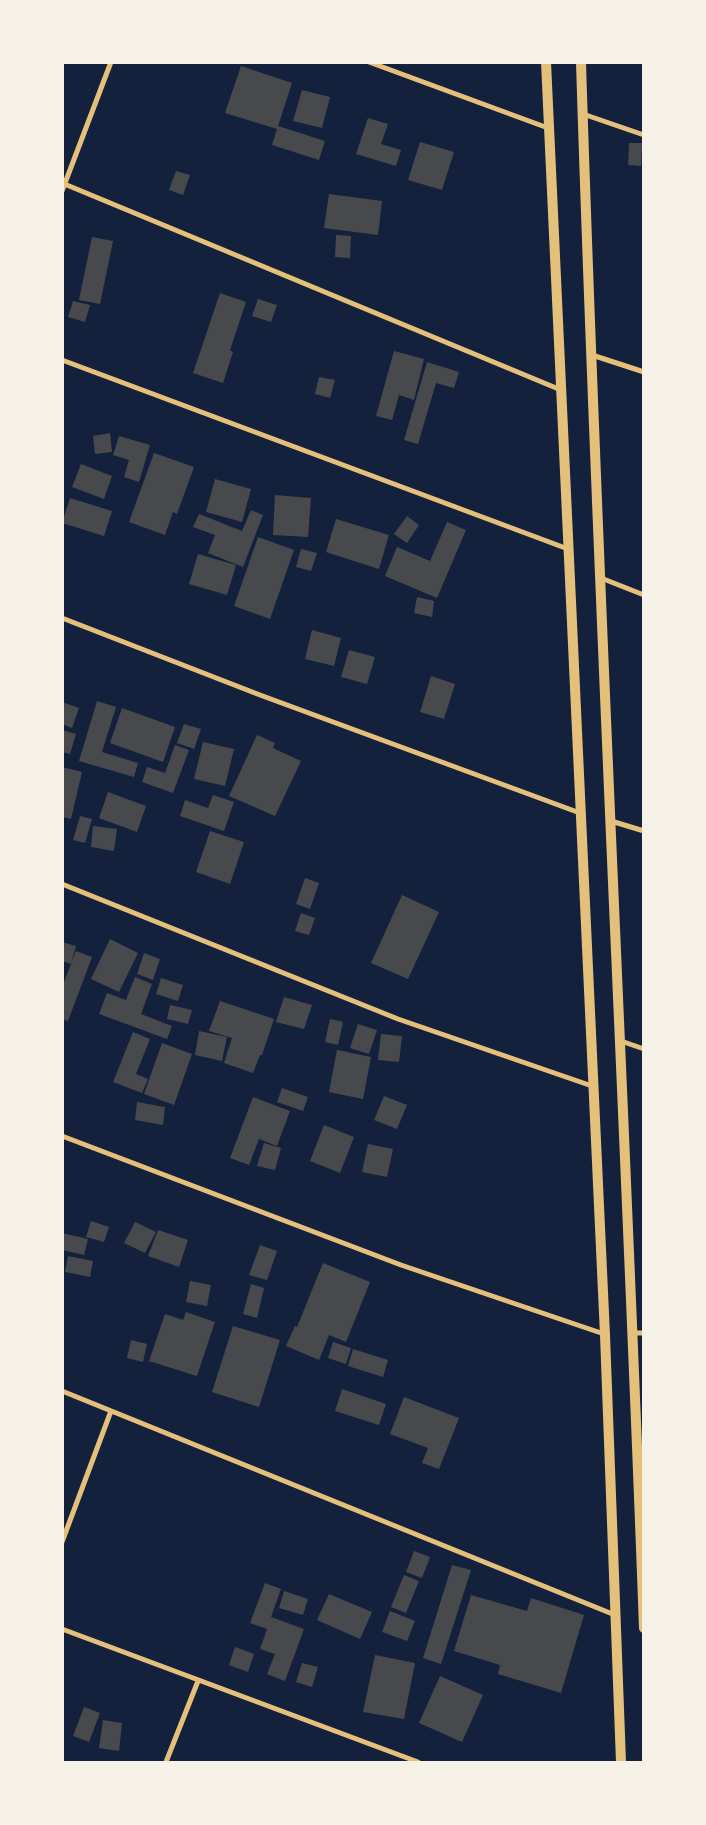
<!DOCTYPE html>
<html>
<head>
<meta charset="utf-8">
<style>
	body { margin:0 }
	#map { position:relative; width:706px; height:1825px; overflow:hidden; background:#14213d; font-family:Overpass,sans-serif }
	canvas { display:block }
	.frame { position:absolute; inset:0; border:64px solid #f6f1e7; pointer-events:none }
</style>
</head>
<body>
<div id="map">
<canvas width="706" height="1825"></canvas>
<div class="frame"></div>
</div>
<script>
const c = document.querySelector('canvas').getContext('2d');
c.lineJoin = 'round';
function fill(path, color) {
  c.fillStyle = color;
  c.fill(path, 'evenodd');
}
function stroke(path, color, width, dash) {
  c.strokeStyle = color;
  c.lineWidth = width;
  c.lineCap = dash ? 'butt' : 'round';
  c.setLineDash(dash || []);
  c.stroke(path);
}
const building = new Path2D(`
	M241 66 292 83 278 126 325 141 319 160 272 145 277 129 225 113Z
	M302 90 330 97 322 128 293 121Z
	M368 118 388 124 381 144 401 150 396 166 356 154Z
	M420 142 454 152 442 190 408 180Z
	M629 143H642L641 166 628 165Z
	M176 171 190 175 183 195 169 190Z
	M329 194 382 201 378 235 324 228Z
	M336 235 351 236 350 258 335 257Z
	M92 237 113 241 100 304 79 300Z
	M220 293 246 302 230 350 233 352 223 383 193 373Z
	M258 299 277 305 271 322 252 316Z
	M73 301 90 305 85 322 68 317Z
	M394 351 424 359 414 400 399 395 392 420 376 416Z
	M427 362 459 372 454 388 436 383 418 444 404 440Z
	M319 377 335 380 330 398 315 394Z
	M110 433 112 452 95 454 93 436Z
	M119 436 150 445 139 482 124 477 129 460 113 455Z
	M154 453 194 467 177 514 173 512 165 535 129 522Z
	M81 464 112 476 104 499 72 487Z
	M215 479 251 489 242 522 206 512Z
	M275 495 311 498 308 537 273 535Z
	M70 498 112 511 104 536 62 523Z
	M251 510 263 515 243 567 208 553 215 535 193 527 199 514 242 531Z
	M407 516 419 525 407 543 394 534Z
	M336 519 389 535 379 569 326 552Z
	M447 522 466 530 437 598 385 576 397 547 430 561Z
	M258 537 294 550 270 619 234 606Z
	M301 549 317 553 311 571 296 567Z
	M198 554 236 565 227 595 189 584Z
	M417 597 434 601 432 617 414 613Z
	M312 630 341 638 334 666 305 659Z
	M349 650 375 657 367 684 341 677Z
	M431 676 455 684 444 719 420 712Z
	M97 701 116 707 102 752 138 763 134 777 79 761Z
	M62 702 79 708 72 728 62 724Z
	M122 708 175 727 163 762 110 743Z
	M184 724 201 729 194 749 177 743Z
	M62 730 76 734 70 754 62 752Z
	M257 735 275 743 273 748 301 761 275 816 229 796Z
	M203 742 234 749 225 786 194 779Z
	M175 745 189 750 173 793 142 782 147 767 165 773Z
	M62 767 82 772 71 819 62 817Z
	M108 792 146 806 137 832 99 818Z
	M213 795 234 802 224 831 180 816 185 800 208 808Z
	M80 816 92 819 85 843 73 840Z
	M93 826 117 829 114 851 91 847Z
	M210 831 244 842 230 884 196 872Z
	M305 878 319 883 310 909 296 904Z
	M402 895 439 912 408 979 371 963Z
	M301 913 315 918 309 935 295 931Z
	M110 939 138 953 119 992 91 979Z
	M62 942 76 946 71 964 62 961Z
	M76 951 92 957 68 1021 62 1019V987Z
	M144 953 160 959 153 980 137 974Z
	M135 977 152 984 141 1014 172 1026 167 1039 99 1014 107 993 126 1000Z
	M161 978 183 985 178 1001 156 994Z
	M284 997 312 1005 304 1029 276 1022Z
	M220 1001 274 1019 262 1055H260L253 1073 224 1063 232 1038 209 1031Z
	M170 1005 192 1010 188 1024 167 1019Z
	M330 1019 343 1022 338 1045 325 1042Z
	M358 1024 377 1030 369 1054 350 1048Z
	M199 1031 227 1037 222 1061 195 1055Z
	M133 1032 150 1039 136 1074 148 1079 142 1093 113 1082Z
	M381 1034 402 1036 399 1062 378 1060Z
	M162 1043 192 1054 174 1105 144 1094Z
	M337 1050 371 1057 363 1099 329 1092Z
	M282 1088 308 1097 303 1111 277 1102Z
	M384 1096 407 1105 397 1129 374 1120Z
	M253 1097 290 1111 277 1146 259 1139 249 1165 230 1158Z
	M137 1102 165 1107 163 1125 135 1120Z
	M324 1125 354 1137 340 1173 310 1161Z
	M264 1143 281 1148 275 1170 257 1166Z
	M368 1144 393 1149 387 1177 362 1172Z
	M91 1221 109 1227 104 1242 86 1237Z
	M135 1222 156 1232 145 1253 124 1243Z
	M158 1230 188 1240 179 1267 148 1256Z
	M62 1233 88 1239 84 1255 62 1250Z
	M260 1245 277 1251 267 1280 249 1275Z
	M68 1256 93 1261 90 1277 65 1272Z
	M323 1263 370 1282 346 1342 329 1335 319 1360 286 1346 295 1326 297 1327Z
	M190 1281 211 1285 207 1306 186 1302Z
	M251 1284 264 1288 257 1318 243 1314Z
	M186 1312 215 1322 197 1376 149 1361 165 1314 183 1320Z
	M233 1326 280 1340 259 1407 212 1392Z
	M131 1340 147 1344 143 1362 127 1358Z
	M333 1342 351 1348 346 1364 328 1358Z
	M353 1349 388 1360 383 1377 348 1366Z
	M342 1389 386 1404 379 1425 335 1411Z
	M404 1397 459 1418 439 1469 422 1463 428 1448 390 1434Z
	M414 1551 430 1557 422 1578 406 1572Z
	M452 1565 471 1570 441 1664 423 1658Z
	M404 1575 419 1581 406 1613 391 1607Z
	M265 1583 281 1589 271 1617 304 1629 285 1681 267 1674 275 1654 260 1649 267 1629 250 1623Z
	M284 1591 308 1599 303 1615 279 1608Z
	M329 1594 372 1612 360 1639 317 1620Z
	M471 1595 527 1611 531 1598 584 1615 561 1693 498 1674 500 1665 454 1651Z
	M390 1611 415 1621 407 1641 382 1632Z
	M235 1647 254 1654 248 1672 229 1665Z
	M375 1655 415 1663 404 1719 363 1712Z
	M302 1663 318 1667 312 1687 296 1682Z
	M440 1676 483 1695 462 1742 419 1723Z
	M84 1707 100 1713 89 1742 73 1736Z
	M103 1720 122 1723 119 1751 99 1748Z`);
const minor = new Path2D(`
	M369 62 548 128
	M583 114 644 135
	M62 183 561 390
	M62 191 111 62
	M592 355 644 372
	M62 360 568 549
	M601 578 644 595
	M62 618 260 695 580 813
	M611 821 644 831
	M62 884 398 1019 592 1086
	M621 1041 644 1049
	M62 1136 401 1265 604 1334
	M631 1333H644
	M62 1391 615 1615
	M62 1542 111 1411
	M62 1629 418 1762
	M166 1762 198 1681`);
const secondary = new Path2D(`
	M546 62 605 1335 621 1762
	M581 62C597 585 625 1106 644 1628`);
fill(building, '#48494c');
stroke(minor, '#e5c07b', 5);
stroke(secondary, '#e5c07b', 10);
</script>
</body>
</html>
